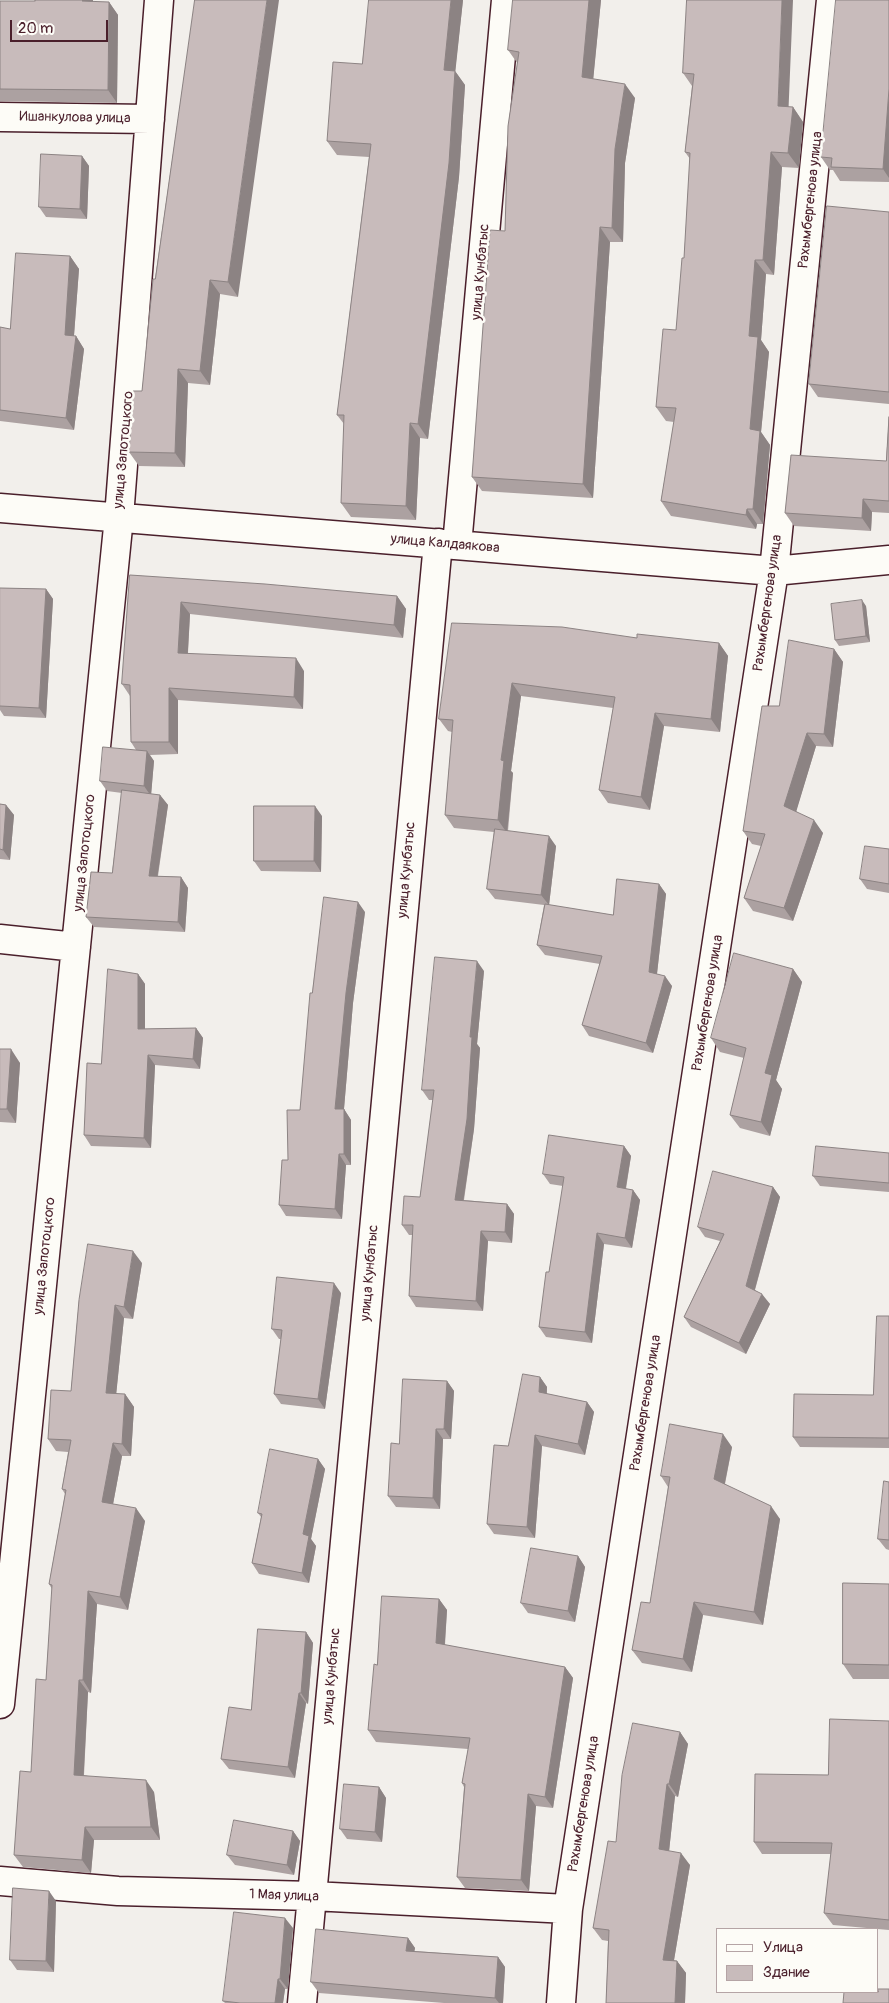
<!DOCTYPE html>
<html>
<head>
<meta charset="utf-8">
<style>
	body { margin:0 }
	#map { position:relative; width:889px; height:2003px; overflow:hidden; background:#f2efeb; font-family:Pangolin,sans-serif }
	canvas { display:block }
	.legend { position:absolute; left:716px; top:1928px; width:162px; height:65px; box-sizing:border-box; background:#fdfcf7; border:1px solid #b5a4a5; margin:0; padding:6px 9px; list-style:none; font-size:15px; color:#4a1f2b }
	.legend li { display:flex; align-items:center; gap:10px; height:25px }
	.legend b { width:25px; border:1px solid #b5a4a5 }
	.scale { position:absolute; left:10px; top:20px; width:98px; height:22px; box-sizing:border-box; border:2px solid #4a1f2b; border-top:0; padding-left:6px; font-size:15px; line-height:18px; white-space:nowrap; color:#4a1f2b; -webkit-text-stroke:4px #fdfcf7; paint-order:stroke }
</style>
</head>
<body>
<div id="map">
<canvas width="889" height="2003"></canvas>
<ul class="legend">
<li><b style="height:6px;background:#fdfcf7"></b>Улица</li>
<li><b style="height:14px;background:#c8bbbb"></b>Здание</li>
</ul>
<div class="scale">20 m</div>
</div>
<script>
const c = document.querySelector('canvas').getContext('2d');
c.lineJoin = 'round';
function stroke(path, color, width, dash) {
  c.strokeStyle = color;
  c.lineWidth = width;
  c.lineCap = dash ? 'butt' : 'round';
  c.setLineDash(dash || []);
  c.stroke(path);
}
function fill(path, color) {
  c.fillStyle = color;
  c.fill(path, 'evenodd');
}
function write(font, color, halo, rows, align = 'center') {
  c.font = font + ' Pangolin,sans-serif';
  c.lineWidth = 5;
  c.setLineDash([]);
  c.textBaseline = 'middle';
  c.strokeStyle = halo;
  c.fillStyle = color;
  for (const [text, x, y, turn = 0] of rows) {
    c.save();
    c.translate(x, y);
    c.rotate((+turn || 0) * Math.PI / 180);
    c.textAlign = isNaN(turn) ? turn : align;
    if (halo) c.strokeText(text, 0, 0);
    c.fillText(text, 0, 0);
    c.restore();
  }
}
const minor = new Path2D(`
	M0 117 150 119
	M0 508 774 571 889 560
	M457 545 506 0
	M0 939 76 947
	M0 1704 119 517 159 0
	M0 1881 118 1891 312 1896 568 1909
	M302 2003 438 543
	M561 2003 568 1909 774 571 831 0`);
const wall = new Path2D(`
	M35 0H93L92 2H109L118 15 117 103 0 101V1H35Z
	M195 0 238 297 220 294 210 385 188 383 185 467 139 466 129 452 142 391 155 279Z
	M463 0 455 71 465 85 459 177 428 439 420 438 416 520 351 517 341 503 344 424 337 415 369 157 337 155 327 141 362 64Z
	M513 0H601L593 79 635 98 625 163 623 242H610L593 498 482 491 472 477 505 231 518 64 508 50Z
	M687 0 788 107H793L803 122 799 168 782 167 774 275 766 274 761 340 769 352 761 432 770 445 763 524H757L756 529 671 516 661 501 674 422 666 421 656 407 676 330 684 258 690 159 685 152 692 86 683 73Z
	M889 0V182L840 181 833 170H830L821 157Z
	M82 156 89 166 87 219 46 217 39 207Z
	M889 212V404L818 397 809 384Z
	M70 256 79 269 74 336H76L84 349 74 430 0 421V327L10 329Z
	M889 417V513L872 512 871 531 794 526 785 513 886 461Z
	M130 575 397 596 406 609 403 638 190 614 188 653 304 671 303 709 178 700V754L150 755 154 761 151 794 160 795 168 805 158 876 181 877 188 888 185 932 94 927 86 917 112 873 122 793 107 791 100 781 136 750 131 742 130 696 122 684Z
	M0 588 46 589 53 599 46 718 4 716 0 710Z
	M866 606 870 642 839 646 835 640Z
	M452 623 637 638 719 643 728 656 720 732 664 726 650 810 608 803 599 790 613 708 521 696 511 771 513 773 508 831 556 846 549 905 613 915 659 884 666 894 657 974 672 986 653 1053 589 1036 582 1025 600 964 545 955 537 945 544 905 495 899 487 889 494 832 454 828 445 815 452 732 448 731 439 719Z
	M834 649 843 662 833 747 816 746 796 811 823 833 793 921 753 911 744 898 761 846 752 844 743 831 779 706Z
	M0 804 6 805 14 815 10 860 0 859Z
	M322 816 321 872 261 871 254 861Z
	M889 849V893L867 889 860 879Z
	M365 912 353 1003 344 1109 351 1120V1165H346L342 1219 286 1216 279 1205 300 1110 312 993Z
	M793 969 802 982 776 1080 782 1089 770 1136 740 1128 730 1115 744 1058 720 1052 711 1038Z
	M484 971 477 1044 480 1048 474 1129 464 1200 507 1204 514 1214 512 1243 488 1241 483 1311 416 1307 409 1296 412 1235H409L402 1225 420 1197 433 1100H429L422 1090Z
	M138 974 145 984V1029L196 1028 203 1038 200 1069 155 1065 151 1148 91 1146 84 1135Z
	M0 1049 20 1063 16 1123 0 1122Z
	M624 1146 631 1156 626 1189 633 1190 640 1200 632 1248 604 1244 592 1343 546 1337 539 1327 549 1272 563 1186 550 1184 543 1174Z
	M889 1153V1192L820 1186 813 1176Z
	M773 1187 780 1197 755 1290 770 1304 746 1354 691 1327 684 1317 720 1241 705 1237 698 1227Z
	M142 1263 133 1319 124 1318 116 1394H125L134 1407 131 1456H122L113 1504 145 1521 128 1610 97 1604 91 1693 88 1692 84 1775 154 1792 160 1840H94L91 1873 23 1867 14 1855 31 1772 46 1680 52 1589 49 1584 65 1494 62 1489 68 1452 56 1451 48 1439 71 1391 79 1300Z
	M341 1293 325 1409 281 1404 274 1394 281 1339H279L272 1329Z
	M889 1316V1448L800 1447 793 1437 873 1395Z
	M540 1377 547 1387V1394L587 1402 594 1412 585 1455 542 1446 535 1538 494 1534 487 1524 508 1446Z
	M447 1381 454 1391 451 1439H443L440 1509 396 1507 388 1496 399 1444Z
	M732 1447 725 1484 780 1519 763 1625 703 1615 692 1672 642 1663 632 1650 650 1603 668 1487 661 1476Z
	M318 1459 325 1469 311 1539 316 1546 309 1583 259 1574 252 1563 261 1517 258 1513Z
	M889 1482V1550L886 1549 878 1539Z
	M578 1556 585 1567 575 1622 528 1613 521 1603Z
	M889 1584V1679H853L843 1664Z
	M439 1599 447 1610 445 1645 565 1667 573 1678 553 1808 536 1806 529 1891 465 1888 457 1877 464 1787 462 1783 468 1749 376 1742 368 1730 377 1665Z
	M306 1632 313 1643 308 1704 306 1703 295 1778 229 1769 221 1759 251 1710Z
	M889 1721V1930L833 1925 824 1913 831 1854H762L754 1842Z
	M680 1732 688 1744 678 1797 675 1796 669 1851 690 1865 674 1960 677 1961 686 1973 685 2003H606L608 1941 602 1940 593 1928 616 1842Z
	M379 1787 386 1798 382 1842 347 1839 340 1829Z
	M293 1831 300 1841 294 1875 235 1865 227 1855Z
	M56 1901 54 1972 17 1970 10 1960Z
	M293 1928 288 1989H285L283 2003H225L223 2001Z
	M408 1938 415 1948 414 1951 498 1957 505 1967 503 2003H444L319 1993 311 1982Z`);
const shadedWall = new Path2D(`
	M83 0H93L92 14 82 1Z
	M267 0H279L238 297 228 282Z
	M451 0H463L454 84 444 70Z
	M589 0H601L592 92 582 77Z
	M782 0H793L788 121 778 106Z
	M109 2 118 15 117 103 108 90Z
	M455 71 465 85 459 177 428 439 418 424Z
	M625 84 635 98 625 163 623 242 612 228 615 149Z
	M889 89V178L883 169Z
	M793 107 803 122 799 168 788 153Z
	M771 152 782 167 774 275 763 260Z
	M82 156 89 166 87 219 80 209Z
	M600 227 610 242 593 498 583 484Z
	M70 256 79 269 73 348 65 335Z
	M755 260 766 274 761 340 769 352 761 432 770 445 763 524 753 509 750 429 749 336Z
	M210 280 220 294 210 385 200 371Z
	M76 336 84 349 74 430 66 418Z
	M178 369 188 383 185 467 175 453Z
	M410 423 420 438 416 520 406 506Z
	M863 499 872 512 871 531 862 518Z
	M747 509 757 524 756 529 746 515Z
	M46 589 53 599 46 718 39 708Z
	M397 596 406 609 403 638 394 625Z
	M862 600 866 606 870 642 866 636Z
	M181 602 190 614 187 666 178 653Z
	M719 643 728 656 720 732 711 719Z
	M834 649 843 662 833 747 824 734Z
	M296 658 304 671 303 709 294 697Z
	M512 683 521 696 511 771 513 773 507 833 498 820 501 760Z
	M169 688 178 700V754L169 742Z
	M655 713 664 726 650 810 641 797Z
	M807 733 816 746 794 819 784 806Z
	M147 751 154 761 151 796 144 786Z
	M160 795 168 805 156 886 149 876Z
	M6 805 14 815 10 860 3 850Z
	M315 806 322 816 321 872 314 861Z
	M814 820 823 833 793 921 784 908Z
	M549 836 556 846 549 905 541 895Z
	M181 877 188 888 185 932 178 922Z
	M659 884 666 894 656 982 649 972Z
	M358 902 365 912 353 1003 343 1120 335 1109 346 993Z
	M477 961 484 971 477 1044 480 1048 474 1129 462 1210 455 1200Z
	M793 969 802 982 776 1080 782 1089 770 1136 761 1122 765 1073Z
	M138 974 145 984V1039L138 1029Z
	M665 976 672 986 653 1053 646 1043Z
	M196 1028 203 1038 200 1069 193 1059Z
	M11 1049 20 1063 16 1123 7 1109Z
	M148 1055 155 1065 151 1148 144 1138Z
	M344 1109 351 1120V1165L344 1154Z
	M624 1146 631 1156 624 1198 617 1187Z
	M339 1154 346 1165 342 1219 335 1209Z
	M773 1187 780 1197 753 1296 746 1286Z
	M633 1190 640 1200 632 1248 625 1238Z
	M507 1204 514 1214 512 1243 505 1232Z
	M481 1231 488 1241 483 1311 476 1301Z
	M597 1233 604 1244 592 1343 585 1332Z
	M133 1251 142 1263 133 1319 124 1307Z
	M334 1283 341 1293 325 1409 318 1399Z
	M762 1294 770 1304 746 1354 739 1343Z
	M115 1305 124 1318 115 1406 106 1393Z
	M540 1377 547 1387 546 1402 539 1392Z
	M447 1381 454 1391 451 1439 444 1429Z
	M125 1394 134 1407 131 1456 122 1444Z
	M587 1402 594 1412 585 1455 578 1444Z
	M436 1429 443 1439 440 1509 433 1498Z
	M723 1434 732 1447 723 1492 714 1479Z
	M535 1435 542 1446 535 1538 527 1527Z
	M113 1443 122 1456 111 1515 102 1502Z
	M318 1459 325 1469 311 1539 316 1546 309 1583 302 1573 303 1534Z
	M771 1506 780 1519 763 1625 754 1612Z
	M136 1508 145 1521 128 1610 120 1597Z
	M578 1556 585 1567 575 1622 568 1611Z
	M88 1591 97 1604 91 1693 83 1680Z
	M439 1599 447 1610 444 1655 436 1643Z
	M694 1602 703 1615 692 1672 683 1659Z
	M306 1632 313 1643 308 1704 301 1693Z
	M565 1667 573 1678 553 1808 545 1797Z
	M79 1680 88 1692 83 1787 74 1775Z
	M299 1693 306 1703 295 1778 288 1767Z
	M680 1732 688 1744 678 1797 669 1784Z
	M146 1780 154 1792 160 1840 151 1827Z
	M667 1784 675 1796 668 1861 659 1849Z
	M379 1787 386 1798 382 1842 375 1832Z
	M528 1794 536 1806 529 1891 521 1880Z
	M85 1827 94 1840 91 1873 82 1860Z
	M293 1831 300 1841 294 1875 287 1865Z
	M681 1853 690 1865 672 1972 663 1960Z
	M49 1891 56 1901 54 1972 46 1961Z
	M285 1918 293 1928 288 1989 280 1979Z
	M408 1938 415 1948 413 1961 406 1951Z
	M498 1957 505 1967 503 2003H499L495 1998Z
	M677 1961 686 1973 685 2003H675Z
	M278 1979 285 1989 283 2003H275Z`);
const building = new Path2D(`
	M35 0H83L82 1 109 2 108 90 0 89V1H35Z
	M195 0H267L228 282 210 280 200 371 178 369 175 453 129 452 133 391H142L153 279H155Z
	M369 0H451L444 70 455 71 449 163 418 424 410 423 406 506 341 503 344 415H337L371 144 327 141 333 62 362 64Z
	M513 0H589L582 77 625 84 615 149 612 228 600 227 583 484 472 477 490 230 505 231 508 126 519 52 508 50Z
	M687 0H782L778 106 793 107 788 153 771 152 763 260H755L749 336 758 337 750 429 760 431 753 509H747L746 515 661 501 676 408 656 407 663 329 676 330 682 258H684L690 153 685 152 694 74 683 73Z
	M836 0H889V89L883 169 831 167 832 158 821 157Z
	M41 154 82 156 80 209 39 207Z
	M827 206 889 212V392L809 384Z
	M16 253 70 256 65 335 76 336 66 418 0 410V327L10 329Z
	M889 417V501L863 499 862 518 785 513 791 455 886 461Z
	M130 575 265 584 397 596 394 625 181 602 178 653 296 658 294 697 169 688V742H131L130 685 122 684Z
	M0 588 46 589 39 708 0 706Z
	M862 600 866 636 835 640 831 604Z
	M452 623 562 627 637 638V634L719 643 711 719 655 713 641 797 599 790 615 697 512 683 501 760 504 761 498 820 445 815 453 720 439 719Z
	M789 640 834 649 824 734 807 733 784 806 814 820 784 908 744 898 765 834 743 831 762 706H779Z
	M103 747 147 751 144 786 100 781Z
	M122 790 160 795 149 876 181 877 178 922 86 917 91 872 112 873Z
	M0 804 6 805 3 850 0 849Z
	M254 806H315L314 861H254Z
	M495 829 549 836 541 895 487 889Z
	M865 846 889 849V884L860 879Z
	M617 879 659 884 649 972 665 976 646 1043 582 1025 602 956 537 945 545 904 613 915Z
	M324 897 358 902 346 993 335 1109H344V1154H339L335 1209 279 1205 282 1160H288L287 1110H300L310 993H312Z
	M734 953 793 969 765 1073 772 1075 761 1122 730 1115 746 1048 711 1038Z
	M435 957 477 961 470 1037H472L467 1119 455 1200 507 1204 505 1232 481 1231 476 1301 409 1296 413 1225H402L404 1196 420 1197 434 1090H422Z
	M108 969 138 974V1029L196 1028 193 1059 148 1055 144 1138 84 1135 87 1063 101 1064Z
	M0 1049H11L7 1109H0Z
	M549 1135 624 1146 617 1187 633 1190 625 1238 597 1233 585 1332 539 1327 546 1272H549L564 1177 543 1174Z
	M816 1146 889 1153V1183L813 1176Z
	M713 1171 773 1187 746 1286 762 1294 739 1343 684 1317 724 1234 698 1227Z
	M88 1244 133 1251 124 1307 115 1305 106 1393 125 1394 122 1444 113 1443 102 1502 136 1508 120 1597 88 1591 83 1680H79L74 1775 146 1780 151 1827H85L82 1860 14 1855 20 1771 31 1772 36 1679 46 1680 52 1585 49 1584 66 1490 62 1489 71 1440 48 1439 51 1390 71 1391 79 1300Z
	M277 1277 334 1283 318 1399 274 1394 282 1330 272 1329Z
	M877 1316H889V1438L793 1437 794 1394 873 1395Z
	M523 1374 540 1377 539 1392 587 1402 578 1444 535 1435 527 1527 487 1524 494 1445 508 1446Z
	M403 1379 447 1381 444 1429H436L433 1498 388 1496 391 1443 399 1444Z
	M670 1424 723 1434 714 1479 771 1506 754 1612 694 1602 683 1659 632 1650 641 1602 650 1603 670 1477 661 1476Z
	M270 1449 318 1459 303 1534 309 1536 302 1573 252 1563 262 1514 258 1513Z
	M884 1481 889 1482V1540L878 1539Z
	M531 1548 578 1556 568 1611 521 1603Z
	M843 1583 889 1584V1665L843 1664Z
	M382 1596 439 1599 436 1643 565 1667 545 1797 528 1794 521 1880 457 1877 465 1784 462 1783 470 1738 368 1730 374 1664 377 1665Z
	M258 1629 306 1632 301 1693H299L288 1767 221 1759 229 1707 251 1710Z
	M830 1719 889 1721V1920L824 1913 832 1843 754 1842 755 1774 828 1775Z
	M633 1723 680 1732 669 1784H667L659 1849 681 1853 663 1960 677 1961 675 2003H606L609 1930 593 1928 608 1841 616 1842 622 1775Z
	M344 1784 379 1787 375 1832 340 1829Z
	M234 1820 293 1831 287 1865 227 1855Z
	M13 1888 49 1891 46 1961 10 1960Z
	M234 1912 285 1918 280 1979H278L275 2003H240L223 2001Z
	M316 1929 408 1938 406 1951 498 1957 495 1998 311 1982Z
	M878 1989H889V2003H843L844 1992H878Z`);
const streetNames = [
	["Ишанкулова улица",75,118,1],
	["Рахымбергенова улица",811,200,-84],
	["улица Кунбатыс",481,272,-85],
	["улица Запотоцкого",124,450,-85],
	["улица Калдаякова",445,544,5],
	["Рахымбергенова улица",768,603,-82],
	["улица Запотоцкого",85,853,-84],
	["улица Кунбатыс",407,870,-85],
	["Рахымбергенова улица",708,1003,-81],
	["улица Запотоцкого",45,1256,-84],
	["улица Кунбатыс",370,1273,-85],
	["Рахымбергенова улица",646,1403,-81],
	["улица Кунбатыс",332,1676,-85],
	["Рахымбергенова улица",584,1804,-81],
	["1 Мая улица",284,1896,2]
];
stroke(minor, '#4a1f2b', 31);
stroke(minor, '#fdfcf7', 28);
fill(wall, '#aca1a1');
fill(shadedWall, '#8c8383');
fill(building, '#c8bbbb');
stroke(building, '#8c8383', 1);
write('14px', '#4a1f2b', '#fdfcf7', streetNames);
</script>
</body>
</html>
